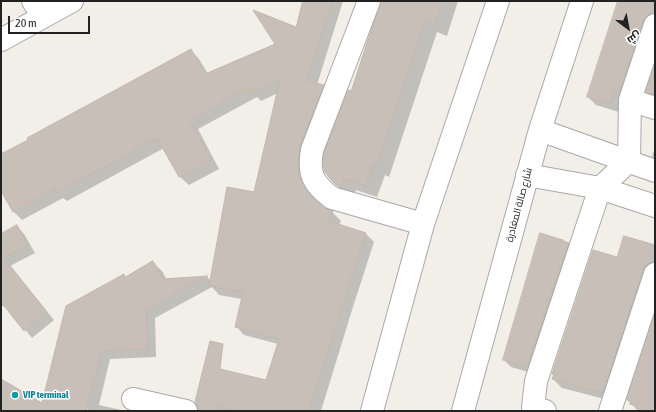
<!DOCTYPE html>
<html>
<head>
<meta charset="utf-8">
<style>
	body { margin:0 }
	#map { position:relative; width:656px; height:412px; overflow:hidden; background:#f2efe9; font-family:"Asap Condensed",Cairo,sans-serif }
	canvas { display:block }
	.frame { position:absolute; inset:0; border:2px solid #222; pointer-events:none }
	.north { position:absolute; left:608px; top:8px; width:40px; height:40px; -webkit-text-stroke:3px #fff; paint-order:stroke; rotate:148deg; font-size:11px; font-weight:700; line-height:16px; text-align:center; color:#222 }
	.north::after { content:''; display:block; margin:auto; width:14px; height:18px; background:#222; clip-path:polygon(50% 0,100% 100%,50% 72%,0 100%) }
	.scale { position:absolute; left:8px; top:16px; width:82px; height:18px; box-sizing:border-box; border:2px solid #222; border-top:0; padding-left:5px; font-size:12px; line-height:14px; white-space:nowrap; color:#222; -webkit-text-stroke:3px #fff; paint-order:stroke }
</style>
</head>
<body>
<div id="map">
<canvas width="656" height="412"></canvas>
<div class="frame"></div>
<div class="north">ش</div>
<div class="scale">20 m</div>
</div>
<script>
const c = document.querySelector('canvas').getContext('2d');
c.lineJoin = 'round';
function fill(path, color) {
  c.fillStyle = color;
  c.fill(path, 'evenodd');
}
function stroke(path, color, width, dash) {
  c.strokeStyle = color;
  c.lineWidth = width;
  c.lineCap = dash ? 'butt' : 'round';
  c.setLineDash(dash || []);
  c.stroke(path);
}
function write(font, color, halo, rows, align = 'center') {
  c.font = font + ' "Asap Condensed",Cairo,sans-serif';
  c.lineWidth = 3;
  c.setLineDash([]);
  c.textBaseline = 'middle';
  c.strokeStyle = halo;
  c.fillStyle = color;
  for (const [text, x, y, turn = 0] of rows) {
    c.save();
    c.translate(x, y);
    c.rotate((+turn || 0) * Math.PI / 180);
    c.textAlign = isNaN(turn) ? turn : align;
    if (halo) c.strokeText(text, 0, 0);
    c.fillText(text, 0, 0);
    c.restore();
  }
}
const shadow = new Path2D(`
	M304 1H343L317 85 323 86 332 94 310 192 317 202 324 209 332 212 341 221 339 225 366 234 374 242 352 310 321 411H199L267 381 278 344 244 335 236 326 242 299 219 295 212 287 155 318 156 357 110 359 99 405 126 411H89L53 365 126 278 153 263 162 271 167 280 207 277 211 281 255 193 278 93 261 101 257 97 198 129 219 169 189 185 180 177 164 148 67 201 63 198 22 220 14 212 1 189V156L191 50 199 59 208 74 276 44 296 28Z
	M382 1H458L447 36 437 32 389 177 385 175 377 197 356 190 353 198 346 195 327 175 324 165 352 92Z
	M619 1H655V24L623 99 619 112 596 105 588 97Z
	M655 68V100L647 92Z
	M655 147V159L652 156Z
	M17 226 24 234 35 253 10 266 54 320 32 338 5 305 1 307V235Z
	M563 241 568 244 576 251 535 374 511 367 504 360Z
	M655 252 612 401 562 388 553 379 554 375 553 373 618 259Z
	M655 317V411L635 404V406L649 411H638L628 400Z`);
const building = new Path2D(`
	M303 1H332L307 81 324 85 300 146 298 165 299 175 305 188 311 196 324 208 333 211 329 221 366 233 309 411H240L216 405V411H198V407L195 402 210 341 223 344 220 369 266 380 279 339 235 327 243 292 209 286 227 187 254 192 280 79 251 93 249 88 190 120 211 160 179 177 157 138 57 193 55 189 13 212 1 191V154L28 140 27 138 191 49 205 74 275 44 253 10 296 27Z
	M381 1H443L435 25 425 21 377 166 373 164 366 186 344 179 341 188 334 183 325 172 323 165 324 153 348 90 351 91Z
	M618 1H655V13L647 15 643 21 619 92 615 91 610 104 587 97Z
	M655 65V95L646 92Z
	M17 225 28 245 4 258 47 312 24 331 1 302V234Z
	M540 233 563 240V241L569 243 527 367 503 360Z
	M624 236 655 245V262L647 264 643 270 603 393 552 379 554 374H552L593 250 617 257Z
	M153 261 163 279 208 276 146 310 148 349 102 351 86 411H1V379L42 403 66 306 124 274 125 277Z
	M655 314V411H651L630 404V401L627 400Z`);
const minor = new Path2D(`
	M33 1 43 17
	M369 1 312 150C308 173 312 183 332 198L423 224
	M1 40 72 1
	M630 100 655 108
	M540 130 655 171
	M527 175 600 188 655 206
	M133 399 186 411
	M372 411 423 224 498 1
	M463 411 540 130 582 1
	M545 411 533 407 536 381 600 188 629 161 630 100 655 25
	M610 411 655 274`);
const markers = [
	[15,395,4,"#0f9aa8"]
];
const streetNames = [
	["شارع صالة المغادرة",519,205,-75]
];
const cultureNames = [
	["VIP terminal",23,395]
];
fill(shadow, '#0003');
fill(building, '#c7bfb8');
stroke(building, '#c4b6ab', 1);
stroke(minor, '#a9a9a9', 24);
stroke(minor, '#fff', 22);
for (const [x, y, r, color] of markers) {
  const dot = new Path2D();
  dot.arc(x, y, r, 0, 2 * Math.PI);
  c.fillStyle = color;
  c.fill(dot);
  stroke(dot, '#fff', 1.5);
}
write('10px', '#222', '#fff', streetNames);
write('bold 10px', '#0d838f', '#fff', cultureNames, 'left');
</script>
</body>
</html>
